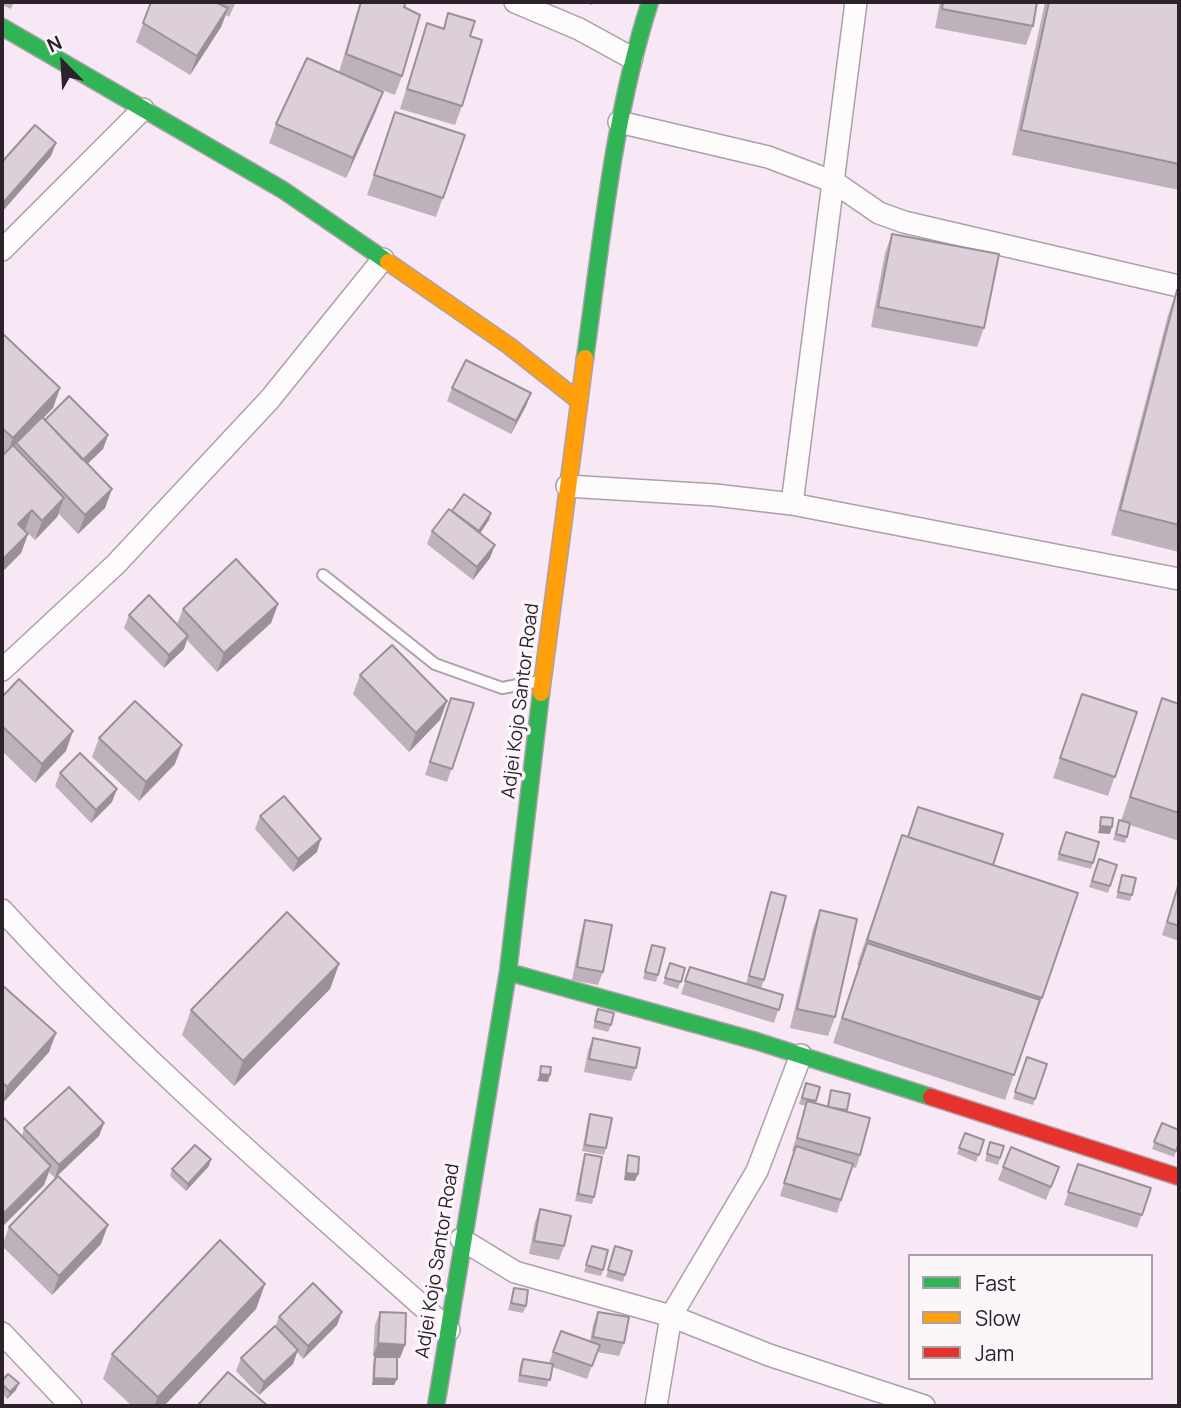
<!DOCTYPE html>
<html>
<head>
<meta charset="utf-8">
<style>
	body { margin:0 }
	#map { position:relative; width:1181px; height:1408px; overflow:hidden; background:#f8e7f4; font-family:Manrope,sans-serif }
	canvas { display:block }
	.frame { position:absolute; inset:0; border:4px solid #2c222b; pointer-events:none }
	.legend { position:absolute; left:908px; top:1254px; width:245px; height:126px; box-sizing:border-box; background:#fcf6fb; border:2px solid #a9a1a8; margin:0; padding:9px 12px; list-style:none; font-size:21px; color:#2c222b }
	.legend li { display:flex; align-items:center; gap:14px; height:35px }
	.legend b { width:35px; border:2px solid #a9a1a8 }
	.north { position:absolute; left:28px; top:28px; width:70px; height:70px; -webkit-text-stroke:5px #fcf6fb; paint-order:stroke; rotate:336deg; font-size:19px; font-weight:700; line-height:28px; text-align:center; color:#2c222b }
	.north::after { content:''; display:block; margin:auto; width:24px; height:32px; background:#2c222b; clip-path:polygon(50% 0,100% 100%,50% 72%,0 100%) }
</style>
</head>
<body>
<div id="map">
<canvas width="1181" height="1408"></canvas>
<div class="frame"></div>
<ul class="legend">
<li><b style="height:9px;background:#30b455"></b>Fast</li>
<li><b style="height:9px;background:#ff9f0a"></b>Slow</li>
<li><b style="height:9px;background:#e5322d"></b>Jam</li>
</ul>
<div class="north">N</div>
</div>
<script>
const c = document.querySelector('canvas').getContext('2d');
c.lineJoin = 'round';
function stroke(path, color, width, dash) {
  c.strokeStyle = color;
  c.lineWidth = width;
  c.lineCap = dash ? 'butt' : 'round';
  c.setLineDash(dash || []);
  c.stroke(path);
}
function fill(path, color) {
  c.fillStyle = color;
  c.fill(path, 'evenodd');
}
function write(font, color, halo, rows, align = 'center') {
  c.font = font + ' Manrope,sans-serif';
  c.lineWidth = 7;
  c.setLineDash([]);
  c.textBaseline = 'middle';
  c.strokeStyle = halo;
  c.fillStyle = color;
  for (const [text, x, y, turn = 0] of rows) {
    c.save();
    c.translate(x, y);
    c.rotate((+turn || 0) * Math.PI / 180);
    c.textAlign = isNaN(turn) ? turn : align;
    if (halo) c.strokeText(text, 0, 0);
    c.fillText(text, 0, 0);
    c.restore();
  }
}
const lane = new Path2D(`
	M323 575 435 664 502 688 540 681`);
const street = new Path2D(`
	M515 2 579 29 632 58
	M619 122 768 157 834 182 879 213 904 222 1179 286
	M2 250 143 109
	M567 486 715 495 792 504 1179 579
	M792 504 856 2
	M2 670 116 564 270 399 383 259
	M2 910C140 1061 297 1194 449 1330
	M461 1239 515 1272 671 1316 769 1355 924 1406
	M2 1333 71 1406
	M656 1406 671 1316 757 1171 801 1055`);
const fast = new Path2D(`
	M2 27 283 190 388 262
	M585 358C602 238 613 117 650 2
	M508 972 756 1041 931 1097
	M436 1406 508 972 541 693`);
const slow = new Path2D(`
	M388 262 508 345 579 401
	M541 693 585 358`);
const jam = new Path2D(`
	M931 1097 1179 1177`);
const wall = new Path2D(`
	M2 2H14L11 9 2 5Z
	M151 2H236L229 17 226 15 221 27 190 75 136 42Z
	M360 2H383L404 7 402 76 395 95 358 81 376 111 346 178 269 143 276 124 339 72Z
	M579 2H593L592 5Z
	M940 2H1037L1033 26 1026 45 935 28Z
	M1045 2H1179V190L1012 155Z
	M448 13 470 36 462 106 455 125 400 109 427 23 443 28Z
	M395 112 465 135 436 217 367 195Z
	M892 234 984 328 977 347 871 327 885 253Z
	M1177 290 1179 291V552L1111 535 1168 315Z
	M2 333 60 388 53 408 43 418 45 420 108 435 103 449 87 464 112 489 105 508 78 534 59 514 57 517 35 540 25 530H24L28 534 21 553 2 572V456L3 455 2 453Z
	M452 388 531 393 526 406 511 434 447 401Z
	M452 511 491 513 489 520 480 533 490 558 473 580 427 544 432 531Z
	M278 604 271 623 217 672 187 640 184 649 164 668 124 628 129 615 177 624 183 609Z
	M360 675 447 701 440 720 409 752 353 694Z
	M1082 694 1137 712 1108 796 1053 778Z
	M2 697 66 751 35 783 2 751Z
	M1162 698 1179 704V841L1130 825 1125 843 1113 840 1119 820 1121 821Z
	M474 703 447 782 425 775 446 711Z
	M99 738 175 764 139 801 92 757Z
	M60 773 112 802 91 823 55 786Z
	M260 816 317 852 293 872 255 829Z
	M1066 832 1093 863 1091 869 1057 860Z
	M902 835 993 865 1042 998 1033 1023H1032L1005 1100 833 1043 859 965H857Z
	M1099 859 1117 865 1108 893 1089 887Z
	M1122 875 1132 895 1130 901 1116 898Z
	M1178 886 1179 887V941L1162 935Z
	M771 892 764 980 761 989 783 995 774 1023 681 994 690 967 746 984 767 905Z
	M820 910 835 1017 828 1036 790 1028 813 929Z
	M585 920 603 972 598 985 572 980 581 933Z
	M652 945 658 975 656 982 643 979Z
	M670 963 685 968 678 989 663 984Z
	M339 964 330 989 234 1086 182 1035 191 1010Z
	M2 985 56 1033 49 1052 2 1104Z
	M598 1009 611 1025 608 1032 593 1028Z
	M593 1038 636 1068 631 1081 584 1072 588 1051Z
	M1027 1057 1047 1064 1033 1105 1013 1099Z
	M806 1083 820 1087 816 1103 827 1106 831 1090 850 1094 846 1112 860 1155 856 1168 852 1167 837 1213 780 1196 794 1152 792 1151 806 1106 799 1104Z
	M590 1114 606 1148 604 1155 582 1151 588 1120Z
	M2 1116 22 1136 24 1128 104 1123 99 1136 55 1178 49 1172 44 1185 2 1227Z
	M1162 1123 1179 1144 1174 1157 1152 1149Z
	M965 1133 984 1140 976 1162 957 1154Z
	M990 1142 1004 1146 998 1165 985 1161Z
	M585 1154 594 1197 592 1204 575 1201 583 1161Z
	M628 1155 635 1181 624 1180 626 1162Z
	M1078 1164 1151 1188 1137 1228 1064 1205Z
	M209 1166 186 1191 170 1176 172 1169Z
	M1003 1167H1059L1046 1200 998 1180Z
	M540 1209 564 1246 559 1260 529 1254 535 1222Z
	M9 1227 101 1244 52 1295 2 1246Z
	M592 1246 603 1270 601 1276 584 1272Z
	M615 1246 625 1275 623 1282 606 1277Z
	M265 1284 256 1309 164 1406H132L103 1379 112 1354Z
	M514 1288 526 1306 523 1313 508 1310Z
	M380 1312 400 1358H397V1379L394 1385H372L373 1363 375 1357H387L373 1356 375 1325Z
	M598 1312 624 1343 619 1356 597 1352 587 1379 552 1367 547 1387 518 1382 520 1365 523 1359 549 1363 561 1331 590 1341 593 1325Z
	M279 1317 337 1325 303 1359 297 1352 293 1364 259 1395 236 1371 241 1358 275 1327Z
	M2 1381 16 1390 7 1399 2 1393Z`);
const shadedWall = new Path2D(`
	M228 8 221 27 190 75 197 56Z
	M383 92 376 111 346 178 353 158Z
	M56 143 51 156 2 212V204Z
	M60 388 53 408 18 445 16 443 13 450 6 457 13 438Z
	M531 393 526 406 511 434 516 421Z
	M108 435 103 449 78 473 83 460Z
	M112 489 105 508 78 534 85 515Z
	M64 498 57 517 35 540 42 521Z
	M32 510 25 530 11 543 18 524Z
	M491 513 489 520 477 538 479 531Z
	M28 534 21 553 2 572V560Z
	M495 545 490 558 473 580 477 567Z
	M278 604 271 623 217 672 224 653Z
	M188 636 184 649 164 668 169 655Z
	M447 701 440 720 409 752 416 733Z
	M73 731 66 751 35 783 42 764Z
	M182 745 175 764 139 801 146 782Z
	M117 789 112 802 91 823 96 810Z
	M1100 826 1112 827 1110 834 1098 833Z
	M321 839 317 852 293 872 298 859Z
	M339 964 330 989 234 1086 243 1061Z
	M56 1033 49 1052 2 1104 7 1087Z
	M540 1074 550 1075 548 1082 537 1081Z
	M104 1123 99 1136 55 1178 59 1165Z
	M211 1159 209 1166 186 1191 188 1184Z
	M51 1166 44 1185 2 1227V1215Z
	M626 1173 638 1174 635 1181 624 1180Z
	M108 1225 101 1244 52 1295 59 1276Z
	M265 1284 256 1309 164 1406H154L158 1397Z
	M342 1312 337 1325 303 1359 308 1346Z
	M378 1343 405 1345 400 1358 373 1356Z
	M298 1350 293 1364 259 1395 264 1382Z
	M374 1378 397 1379 394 1385H372Z
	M19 1383 16 1390 7 1399 10 1392Z`);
const building = new Path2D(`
	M151 2H215L228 8 197 56 143 23Z
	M361 2H383L386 3V2H406L404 7 420 15 402 76 346 54Z
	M943 2H1037L1033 26 942 9Z
	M1049 2H1179V164L1021 130Z
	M448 13 475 21 470 36 482 40 462 106 407 89 427 23 444 29Z
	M307 58 383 92 353 158 276 124Z
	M395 112 465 135 443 198 374 175Z
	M35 125 56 143 2 204V162Z
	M892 234 999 254 984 328 878 307Z
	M1177 290 1179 291V525L1120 510Z
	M2 333 60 388 13 438 2 428Z
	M466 360 531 393 516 421 452 388Z
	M69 396 108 435 83 460 45 420Z
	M42 417 112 489 85 515 16 443Z
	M13 445 64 498 42 521 32 510 18 524 28 534 2 560V456Z
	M464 494 491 513 479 531 452 511Z
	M449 509 495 545 477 567 432 531Z
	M236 559 278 604 224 653 183 609Z
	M149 595 188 636 169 655 129 615Z
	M392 645 447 701 416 733 360 675Z
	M19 679 73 731 42 764 2 726V697Z
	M1082 694 1137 712 1115 777 1060 758Z
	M451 698 474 703 452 769 430 762Z
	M1162 698 1179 704V813L1130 797Z
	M135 701 182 745 146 782 99 738Z
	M80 753 117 789 96 810 60 773Z
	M284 796 321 839 298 859 260 816Z
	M918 807 1003 834 993 865 908 837Z
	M1101 817 1113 818 1112 827 1100 826Z
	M1119 820 1130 823 1127 837 1116 834Z
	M1066 832 1099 842 1093 863 1059 854Z
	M902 835 1078 893 1042 998 867 940Z
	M1099 859 1117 865 1110 886 1092 881Z
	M1122 875 1136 878 1132 895 1118 892Z
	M1178 886 1179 887V926L1167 922Z
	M771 892 786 896 764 980 749 976Z
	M820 910 857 919 835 1017 797 1009Z
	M287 912 339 964 243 1061 191 1010Z
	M585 920 612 925 603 972 577 967Z
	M867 943 1040 1000 1014 1075 842 1018Z
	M652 945 665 948 658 975 645 972Z
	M670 963 685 968 681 982 665 978Z
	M690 967 783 995 779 1010 685 981Z
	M2 985 56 1033 7 1087 2 1082Z
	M598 1009 614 1013 611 1025 595 1021Z
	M593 1038 640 1048 636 1068 589 1059Z
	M1027 1057 1047 1064 1035 1099 1015 1092Z
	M541 1066 551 1067 550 1075 540 1074Z
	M806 1083 820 1087 816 1101 802 1098Z
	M69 1087 104 1123 59 1165 24 1128Z
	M831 1090 850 1094 847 1110 828 1107Z
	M807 1101 870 1118 860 1155 797 1138Z
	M590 1114 612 1118 606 1148 585 1145Z
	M2 1116 51 1166 2 1215Z
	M1162 1123 1179 1130V1143L1176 1151 1154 1142Z
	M965 1133 984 1140 979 1155 959 1148Z
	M990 1142 1004 1146 1000 1158 987 1154Z
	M195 1145 211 1159 188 1184 172 1169Z
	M796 1146 853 1164 841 1200 784 1183Z
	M1011 1147 1059 1167 1051 1187 1003 1167Z
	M585 1154 602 1157 594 1197 578 1194Z
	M628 1155 639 1157 638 1174 626 1173Z
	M1078 1164 1151 1188 1142 1215 1068 1192Z
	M58 1176 108 1225 59 1276 9 1227Z
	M540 1209 571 1216 564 1246 534 1241Z
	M220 1240 265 1284 158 1397 112 1354Z
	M592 1246 608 1250 603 1270 586 1265Z
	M615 1246 632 1251 625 1275 608 1270Z
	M313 1283 342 1312 308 1346 279 1317Z
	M514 1288 528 1290 526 1306 511 1303Z
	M380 1312 406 1313 405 1345 378 1343Z
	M598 1312 629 1317 624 1343 593 1337Z
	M275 1326 298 1350 264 1382 241 1358Z
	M561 1331 600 1345 592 1366 553 1352Z
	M375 1357H397V1379L374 1378Z
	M523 1359 553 1364 550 1380 520 1375Z
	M228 1372 268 1406H197Z
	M8 1374 19 1383 10 1392 2 1384V1381Z`);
const streetNames = [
	["Adjei Kojo Santor Road",521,701,-83],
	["Adjei Kojo Santor Road",438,1261,-81]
];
stroke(lane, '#aca0a9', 14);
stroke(street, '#aca0a9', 24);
stroke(fast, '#aca0a9', 19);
stroke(slow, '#aca0a9', 19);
stroke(jam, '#aca0a9', 19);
stroke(lane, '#fefbfd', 10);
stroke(street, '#fefbfd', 21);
stroke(fast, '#30b455', 16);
stroke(slow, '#ff9f0a', 16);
stroke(jam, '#e5322d', 16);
fill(wall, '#bdb2bb');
fill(shadedWall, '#9a9198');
fill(building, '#dccfd9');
stroke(building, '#9a9198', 2);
write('19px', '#2c222b', '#fcf6fb', streetNames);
</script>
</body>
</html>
